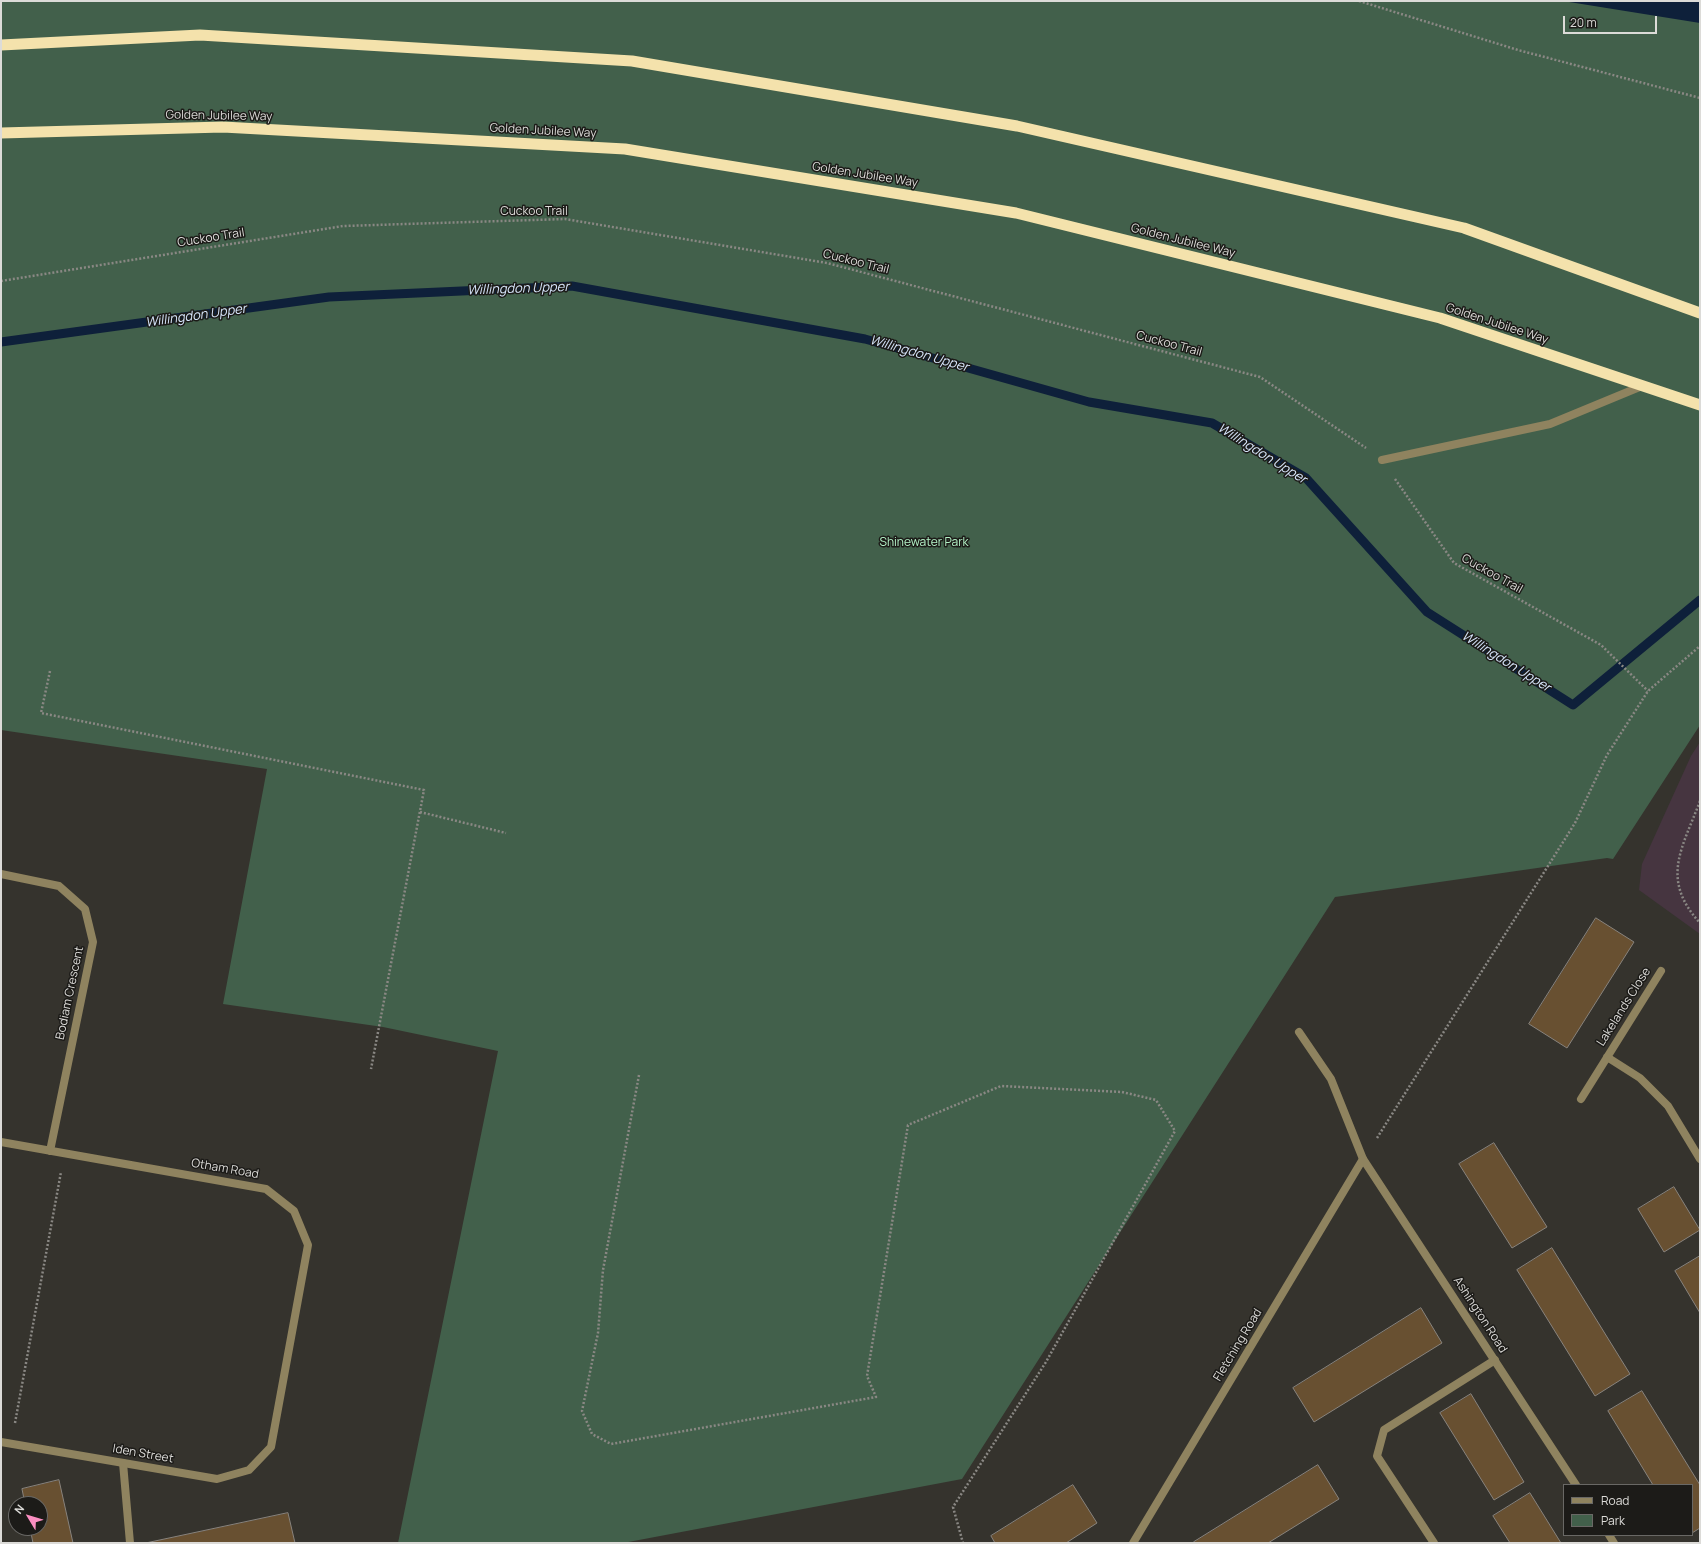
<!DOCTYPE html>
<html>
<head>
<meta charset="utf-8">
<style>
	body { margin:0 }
	#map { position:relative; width:1701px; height:1544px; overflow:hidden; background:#35332d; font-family:Manrope,sans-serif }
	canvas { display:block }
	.frame { position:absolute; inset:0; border:2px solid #dcdbd8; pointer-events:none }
	.legend { position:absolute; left:1563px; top:1484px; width:130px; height:52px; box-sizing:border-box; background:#1c1b18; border:1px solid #696865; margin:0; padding:5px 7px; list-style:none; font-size:12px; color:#dcdbd8 }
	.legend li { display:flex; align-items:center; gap:8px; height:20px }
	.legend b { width:20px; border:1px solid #696865 }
	.north { position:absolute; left:8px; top:1496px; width:40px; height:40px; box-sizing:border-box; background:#1c1b18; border:1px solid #696865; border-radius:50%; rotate:308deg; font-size:11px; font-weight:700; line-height:16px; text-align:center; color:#dcdbd8 }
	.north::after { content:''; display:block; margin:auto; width:14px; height:18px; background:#fc8fc2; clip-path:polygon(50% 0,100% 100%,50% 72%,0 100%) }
	.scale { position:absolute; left:1563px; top:16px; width:94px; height:18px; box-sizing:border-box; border:2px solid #dcdbd8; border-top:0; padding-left:5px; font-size:12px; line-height:14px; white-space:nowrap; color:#dcdbd8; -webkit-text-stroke:3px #1c1b18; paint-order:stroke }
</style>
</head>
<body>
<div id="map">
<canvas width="1701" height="1544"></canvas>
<div class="frame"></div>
<ul class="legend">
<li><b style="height:5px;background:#8f835f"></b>Road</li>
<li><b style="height:11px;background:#42604b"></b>Park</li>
</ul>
<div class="north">N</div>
<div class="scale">20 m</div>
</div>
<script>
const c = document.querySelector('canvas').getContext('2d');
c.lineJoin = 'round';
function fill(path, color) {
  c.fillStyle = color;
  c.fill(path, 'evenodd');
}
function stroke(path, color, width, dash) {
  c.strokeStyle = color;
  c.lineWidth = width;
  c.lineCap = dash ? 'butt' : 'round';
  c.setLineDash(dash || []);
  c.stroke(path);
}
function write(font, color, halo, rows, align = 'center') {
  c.font = font + ' Manrope,sans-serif';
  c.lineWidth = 3;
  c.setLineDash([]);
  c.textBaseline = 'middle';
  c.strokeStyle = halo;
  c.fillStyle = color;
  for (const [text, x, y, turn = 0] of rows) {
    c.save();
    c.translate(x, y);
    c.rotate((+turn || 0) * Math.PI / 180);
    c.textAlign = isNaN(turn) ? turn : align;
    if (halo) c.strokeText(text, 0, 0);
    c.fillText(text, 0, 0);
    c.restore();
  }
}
const commercial = new Path2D(`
	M1700 742V934L1639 890 1642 864 1691 756Z`);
const green = new Path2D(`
	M1 1H1700V725L1613 859 1607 858 1335 897 962 1479 623 1543H398L498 1051 383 1027 223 1004 267 769 1 730Z`);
const water = new Path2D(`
	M1563 1H1700V23Z`);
const stream = new Path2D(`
	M1 342 329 297 572 286 865 339 1089 402 1212 423 1306 478 1427 612 1573 705 1700 600`);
const building = new Path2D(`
	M1596 918 1634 942 1567 1048 1529 1024Z
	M1494 1143 1547 1227 1512 1248 1459 1164Z
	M1674 1187 1700 1230 1664 1252 1638 1209Z
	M1552 1248 1630 1374 1595 1396 1517 1270Z
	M1700 1256V1313L1675 1271Z
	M1421 1308 1442 1343 1314 1422 1293 1388Z
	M1642 1391 1700 1485V1528L1692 1533V1485H1653L1608 1411Z
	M1471 1394 1524 1482 1494 1500 1440 1413Z
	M1318 1465 1339 1499 1268 1543H1195L1194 1542Z
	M59 1480 73 1543H33L30 1528H40V1504H25L22 1489Z
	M1073 1485 1097 1523 1066 1543H995L991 1536Z
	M1530 1493 1561 1543H1510L1493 1516Z
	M288 1513 295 1543H146Z`);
const path = new Path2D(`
	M1359 1 1518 50 1700 98
	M1 281 343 226 565 219 827 263 1260 377 1366 448
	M1395 479 1454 563 1601 645 1648 691
	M50 671 41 713 424 790 371 1069
	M1700 801C1682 849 1660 879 1700 923
	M420 812 506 833
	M639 1075 603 1270 598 1333 582 1411 592 1434 611 1444 876 1397 867 1376 908 1125 1001 1086 1122 1092 1156 1100 1175 1131 1046 1362 953 1507 963 1543
	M1377 1138 1575 823 1607 755 1648 691 1700 646
	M15 1423 61 1172`);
const service = new Path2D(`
	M1382 460 1550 424 1642 386
	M1299 1032 1331 1079 1363 1159
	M123 1463 130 1543
	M1434 1543 1377 1456 1384 1430 1495 1360`);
const minor = new Path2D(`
	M1 874 59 886 85 909 93 942 50 1151
	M1607 1057 1640 1078 1668 1106 1700 1159
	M1581 1099 1661 971
	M1 1142 266 1189 294 1211 308 1245 271 1447 249 1470 217 1479 1 1442
	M1609 1535 1614 1543
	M1133 1543 1363 1159 1576 1485`);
const trunk = new Path2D(`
	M1 45 200 35 632 61 1017 126 1464 228 1700 313
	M1 133 223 127 625 149 1016 213 1440 318 1700 405`);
const streetNames = [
	["Golden Jubilee Way",219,116,1],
	["Golden Jubilee Way",543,131,3],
	["Golden Jubilee Way",865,175,9],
	["Cuckoo Trail",534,212],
	["Cuckoo Trail",211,238,-9],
	["Golden Jubilee Way",1183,241,14],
	["Cuckoo Trail",856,262,14],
	["Golden Jubilee Way",1497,324,18],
	["Cuckoo Trail",1169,344,15],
	["Cuckoo Trail",1492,574,29],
	["Bodiam Crescent",70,993,-78],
	["Lakelands Close",1624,1007,-58],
	["Otham Road",225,1169,10],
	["Ashington Road",1480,1315,57],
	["Fletching Road",1238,1345,-59],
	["Iden Street",143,1454,10]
];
const parkNames = [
	["Shinewater Park",924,543]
];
const waterNames = [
	["Willingdon Upper",518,289,-2],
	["Willingdon Upper",196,316,-8],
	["Willingdon Upper",919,354,16],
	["Willingdon Upper",1262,454,32],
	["Willingdon Upper",1506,662,32]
];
fill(commercial, '#463540');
fill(green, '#42604b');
fill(water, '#0e203a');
stroke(stream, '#0e203a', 9);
fill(building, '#685031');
stroke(building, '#88837d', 1);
stroke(path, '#8a8884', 2.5, [2, 2]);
stroke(service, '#8f835f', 8);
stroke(minor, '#8f835f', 8);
stroke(trunk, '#f4e2ac', 11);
write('12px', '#dcdbd8', '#1c1b18', streetNames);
write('12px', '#b4f2c7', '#1c1b18', parkNames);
write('italic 13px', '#d7e6fc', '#1c1b18', waterNames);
</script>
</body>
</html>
